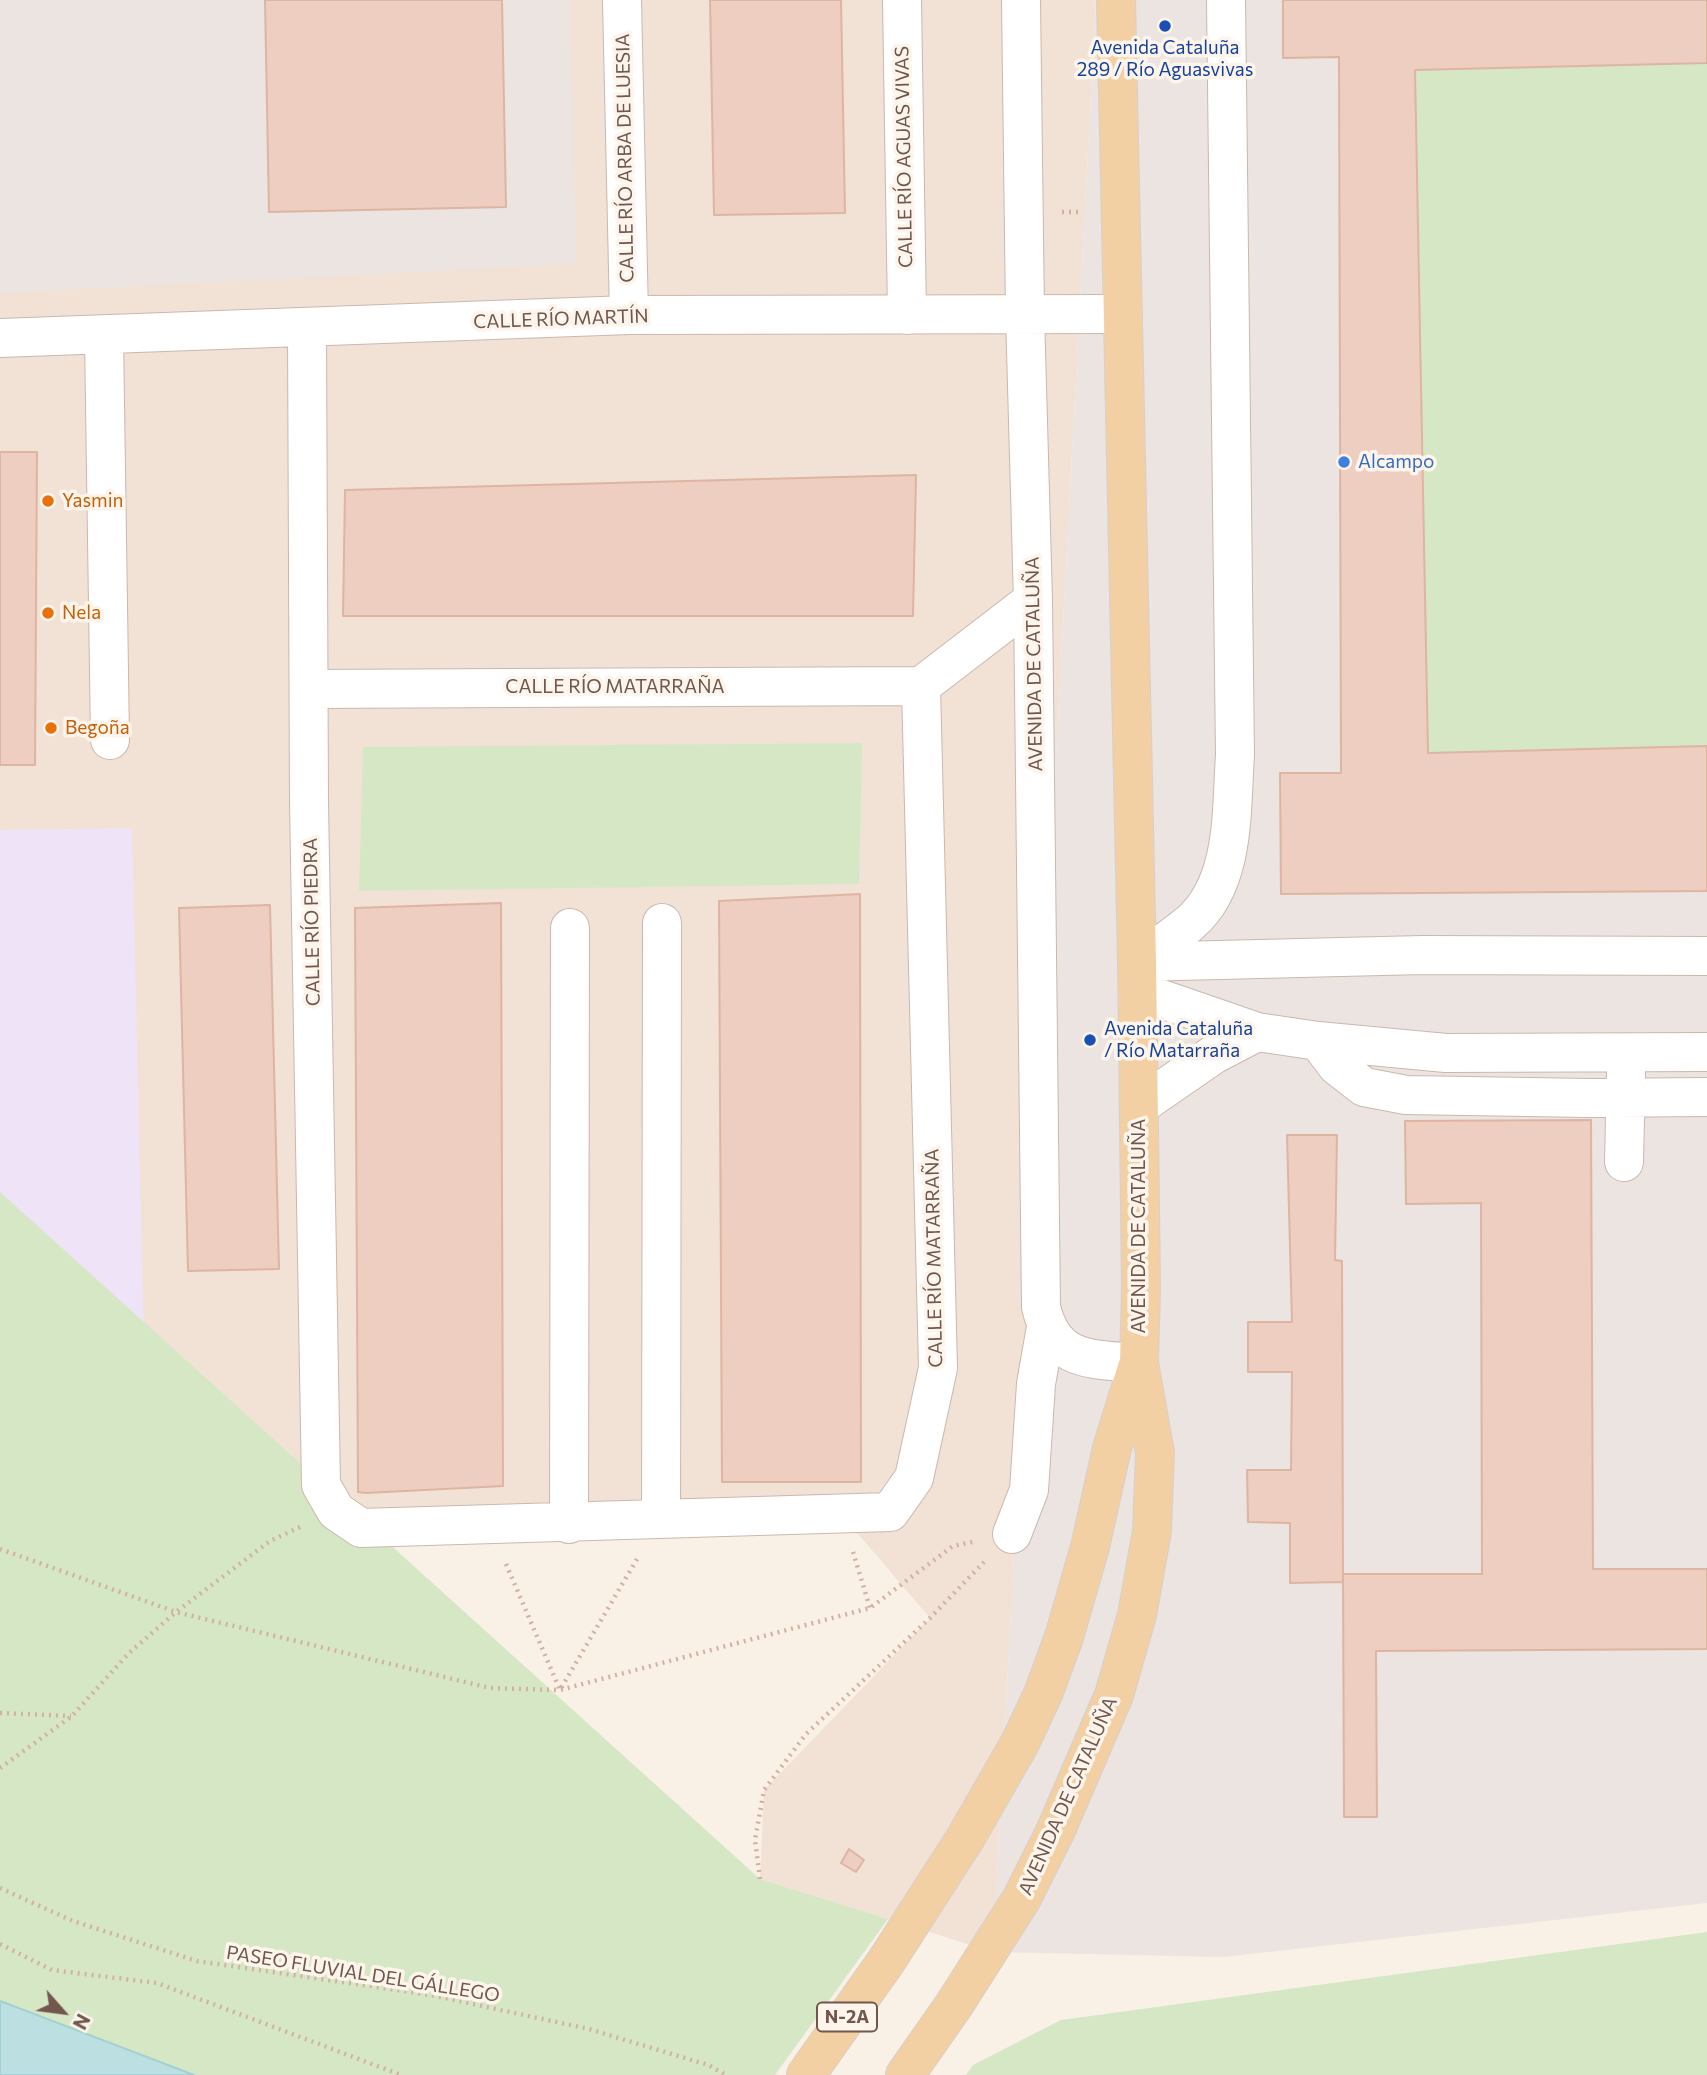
<!DOCTYPE html>
<html>
<head>
<meta charset="utf-8">
<style>
	body { margin:0 }
	#map { position:relative; width:1707px; height:2075px; overflow:hidden; background:#faf1e6; font-family:Commissioner,sans-serif }
	canvas { display:block }
	.north { position:absolute; left:28px; top:1977px; width:70px; height:70px; -webkit-text-stroke:5px #fdf5ec; paint-order:stroke; rotate:118deg; font-size:19px; font-weight:700; line-height:28px; text-align:center; color:#71574d }
	.north::after { content:''; display:block; margin:auto; width:24px; height:32px; background:#71574d; clip-path:polygon(50% 0,100% 100%,50% 72%,0 100%) }
</style>
</head>
<body>
<div id="map">
<canvas width="1707" height="2075"></canvas>
<div class="north">N</div>
</div>
<script>
const c = document.querySelector('canvas').getContext('2d');
c.lineJoin = 'round';
function fill(path, color) {
  c.fillStyle = color;
  c.fill(path, 'evenodd');
}
function stroke(path, color, width, dash) {
  c.strokeStyle = color;
  c.lineWidth = width;
  c.lineCap = dash ? 'butt' : 'round';
  c.setLineDash(dash || []);
  c.stroke(path);
}
function write(font, color, halo, rows, align = 'center') {
  c.font = font + ' Commissioner,sans-serif';
  c.lineWidth = 7;
  c.setLineDash([]);
  c.textBaseline = 'middle';
  c.strokeStyle = halo;
  c.fillStyle = color;
  for (const [text, x, y, turn = 0] of rows) {
    c.save();
    c.translate(x, y);
    c.rotate((+turn || 0) * Math.PI / 180);
    c.textAlign = isNaN(turn) ? turn : align;
    if (halo) c.strokeText(text, 0, 0);
    c.fillText(text, 0, 0);
    c.restore();
  }
}
const residential = new Path2D(`
	M0 0H1096L993 1952 760 1879 764 1790 930 1618 841 1514 336 1511 0 1351Z`);
const industrial = new Path2D(`
	M0 0H570L576 253 574 264 0 293Z
	M1096 0H1707V1903L1224 1957 993 1952Z`);
const education = new Path2D(`
	M132 828 144 1347 0 1353V830Z`);
const green = new Path2D(`
	M1707 63V746L1428 753 1415 70Z
	M862 743 859 884 359 891 363 747Z
	M0 1192 760 1879 888 1919 775 2075H194L0 2001Z
	M1707 1932V2075H966L973 2065 1061 2020Z`);
const water = new Path2D(`
	M0 2001 194 2075H0Z`);
const building = new Path2D(`
	M265 0H502L506 207 269 212Z
	M710 0H841L845 213 714 215Z
	M1283 0H1707V63L1415 70 1428 753 1707 746V891L1281 894 1280 773H1341L1339 57 1283 58Z
	M0 452H37L35 765H0Z
	M916 475 913 616H343L345 490Z
	M860 894 861 1482H722L719 901Z
	M501 903 503 1486 366 1493 358 1492 355 908Z
	M270 905 279 1269 188 1271 179 908Z
	M1591 1120 1593 1569H1707V1649L1376 1651 1377 1817H1344L1343 1574H1482L1481 1203 1406 1204 1405 1121Z
	M1287 1135H1337L1335 1260 1342 1261 1343 1582 1290 1583V1523L1248 1522 1247 1470H1291L1292 1372H1248V1322H1292Z
	M849 1849 864 1860 856 1872 841 1863Z`);
const path = new Path2D(`
	M1062 212H1079
	M0 1549 176 1612 490 1688 560 1690 870 1608 953 1546 973 1542
	M853 1552 870 1608
	M506 1564 560 1690 637 1559
	M0 1713 71 1716
	M0 1768 72 1716 129 1653 176 1612 270 1541 300 1527
	M760 1879 755 1840 764 1790 806 1734 930 1618 984 1562
	M0 1888 73 1921 197 1961 431 1995 589 2029 708 2065 726 2075
	M0 1944 52 1970 157 1983 401 2075`);
const minor = new Path2D(`
	M622 0 629 315
	M902 0 907 315
	M1021 0 1025 314 1033 600 1041 1307C1054 1363 1091 1359 1139 1363
	M307 329 309 802 321 1485 336 1511 361 1528 890 1512 914 1478 938 1368 921 686
	M104 336 110 740
	M0 338 629 315 1123 314
	M309 689 921 686 1033 600
	M1137 962C1155 949 1173 937 1190 923 1236 883 1231 811 1235 755L1226 0
	M1137 962 1423 955 1707 956
	M1138 991 1257 1032 1318 1041 1446 1053 1707 1052
	M1318 1041 1337 1066 1364 1087 1406 1095 1588 1098 1707 1097
	M1139 1106 1213 1055 1257 1032
	M1624 1162 1626 1073
	M661 1519 662 923
	M569 1524 570 928
	M1012 1534 1029 1490 1036 1384 1046 1327`);
const major = new Path2D(`
	M806 2075 887 1960 966 1837 1020 1743 1043 1694 1064 1637 1090 1547 1112 1448 1137 1368
	M905 2075 954 2005 1022 1898 1055 1832 1114 1695 1137 1615 1152 1531 1155 1453 1139 1363 1141 1289 1137 962 1116 0`);
const markers = [
	[1165,26,7,"#1a4fb4"],
	[1344,462,7,"#3f7fe0"],
	[48,501,7,"#e8710a"],
	[48,613,7,"#e8710a"],
	[51,728,7,"#e8710a"],
	[1090,1040,7,"#1a4fb4"]
];
const shields = [
	[847,2017,60]
];
const shieldNames = [
	["N-2A",847,2017]
];
const transitNames = [
	["Avenida Cataluña",1165,48],
	["289 / Río Aguasvivas",1165,70],
	["Avenida Cataluña",1104,1029,"left"],
	["/ Río Matarraña",1104,1051,"left"]
];
const streetNames = [
	["CALLE RÍO AGUAS VIVAS",904,157,-91],
	["CALLE RÍO ARBA DE LUESIA",625,158,-91],
	["CALLE RÍO MARTÍN",561,319,-2],
	["AVENIDA DE CATALUÑA",1034,664,-91],
	["CALLE RÍO MATARRAÑA",615,687],
	["CALLE RÍO PIEDRA",312,922,-91],
	["AVENIDA DE CATALUÑA",1139,1226,-90],
	["CALLE RÍO MATARRAÑA",934,1258,-91],
	["AVENIDA DE CATALUÑA",1068,1796,-66],
	["PASEO FLUVIAL DEL GÁLLEGO",363,1974,9]
];
const shopNames = [
	["Alcampo",1358,462]
];
const foodNames = [
	["Yasmin",62,501],
	["Nela",62,613],
	["Begoña",65,728]
];
fill(residential, '#f1e2d5');
fill(industrial, '#ebe4e0');
fill(education, '#eee3f7');
fill(green, '#d6e7c6');
fill(water, '#bce0e2');
stroke(water, '#a3d0d3', 2);
fill(building, '#edcec0');
stroke(building, '#deb4a2', 2);
stroke(minor, '#cbb8ad', 40);
stroke(major, '#d7d0cd', 40);
stroke(path, '#d2b1a3', 4.5, [2, 5]);
stroke(minor, '#fff', 38);
stroke(major, '#f3cfa4', 38);
for (const [x, y, r, color] of markers) {
  const dot = new Path2D();
  dot.arc(x, y, r, 0, 2 * Math.PI);
  c.fillStyle = color;
  c.fill(dot);
  stroke(dot, '#fdf5ec', 2.5);
}
for (const [x, y, w] of shields) {
  const box = new Path2D();
  box.roundRect(x - w / 2, y - 14.5, w, 29, 5);
  c.fillStyle = '#fdf5ec';
  c.fill(box);
  stroke(box, '#71574d', 2);
}
write('bold 18px', '#71574d', null, shieldNames);
write('19px', '#164399', '#fdf5ec', transitNames);
write('19px', '#71574d', '#fdf5ec', streetNames);
write('19px', '#366cbe', '#fdf5ec', shopNames, 'left');
write('19px', '#c56008', '#fdf5ec', foodNames, 'left');
</script>
</body>
</html>
